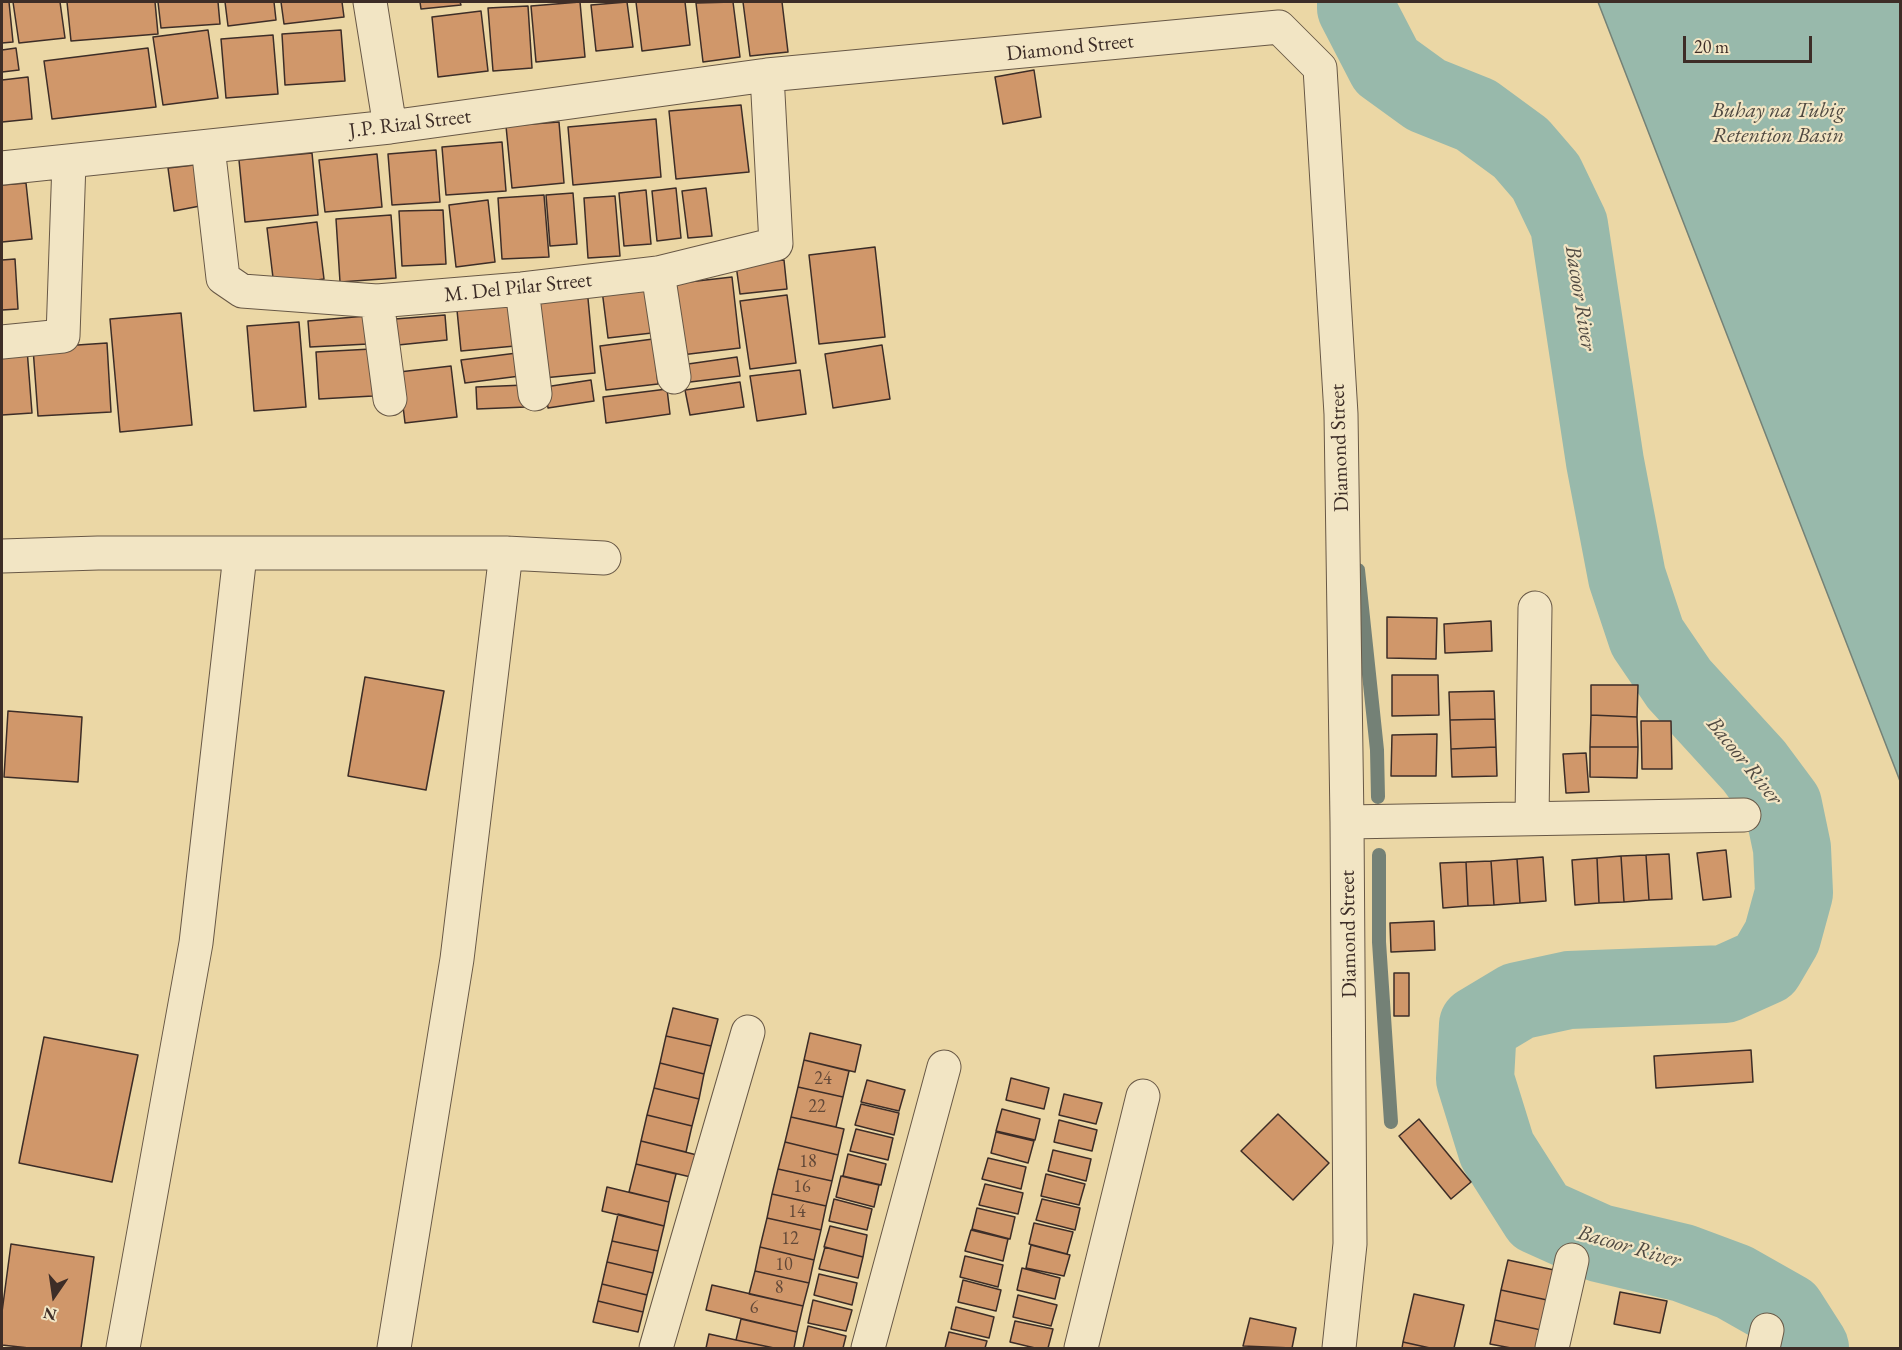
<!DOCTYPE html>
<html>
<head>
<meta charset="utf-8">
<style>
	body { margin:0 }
	#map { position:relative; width:1902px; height:1350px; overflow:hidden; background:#ebd7a5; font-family:"EB Garamond",serif }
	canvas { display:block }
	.frame { position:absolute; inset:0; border:3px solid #3d2d27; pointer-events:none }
	.north { position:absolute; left:24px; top:1266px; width:60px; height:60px; -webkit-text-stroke:4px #f2e5c4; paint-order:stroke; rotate:193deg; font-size:16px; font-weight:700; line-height:24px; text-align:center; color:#3d2d27 }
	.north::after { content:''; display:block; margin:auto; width:21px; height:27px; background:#3d2d27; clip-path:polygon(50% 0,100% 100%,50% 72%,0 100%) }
	.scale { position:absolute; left:1683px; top:36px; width:129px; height:27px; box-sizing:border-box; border:3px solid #3d2d27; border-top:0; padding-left:8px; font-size:18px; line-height:21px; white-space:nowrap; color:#3d2d27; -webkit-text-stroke:4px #f2e5c4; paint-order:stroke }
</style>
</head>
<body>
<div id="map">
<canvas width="1902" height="1350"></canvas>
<div class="frame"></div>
<div class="north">N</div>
<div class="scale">20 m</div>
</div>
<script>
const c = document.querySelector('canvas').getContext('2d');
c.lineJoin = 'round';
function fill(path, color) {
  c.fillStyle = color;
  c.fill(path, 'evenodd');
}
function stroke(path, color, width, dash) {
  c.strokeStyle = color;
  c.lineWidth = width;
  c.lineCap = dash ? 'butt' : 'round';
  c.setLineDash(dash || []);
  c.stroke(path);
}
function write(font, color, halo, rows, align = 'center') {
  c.font = font + ' "EB Garamond",serif';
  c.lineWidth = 4.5;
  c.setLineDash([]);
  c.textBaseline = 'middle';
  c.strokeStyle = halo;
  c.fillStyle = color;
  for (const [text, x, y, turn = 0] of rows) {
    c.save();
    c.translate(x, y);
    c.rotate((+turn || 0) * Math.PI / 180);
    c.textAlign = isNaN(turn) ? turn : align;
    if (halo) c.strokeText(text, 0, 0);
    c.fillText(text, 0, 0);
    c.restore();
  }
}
const water = new Path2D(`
	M1598 2H1900V781Z`);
const stream = new Path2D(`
	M1358 570 1377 750 1378 797
	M1379 855V942L1391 1122`);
const river = new Path2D(`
	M1356 2V8L1386 66 1426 95 1476 115 1521 148 1546 177 1569 225 1605 462 1627 577 1647 637 1679 684 1754 766 1783 805 1792 848 1794 893 1782 937 1765 966 1725 984 1569 990 1518 1001 1478 1025 1475 1079 1497 1150 1539 1216 1599 1243 1683 1263 1734 1282 1787 1312 1810 1348`);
const building = new Path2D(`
	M2 2H9L13 42 2 43Z
	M13 2H60L65 38 19 43Z
	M67 2H155L158 34 71 41Z
	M158 2H218L220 24 161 28Z
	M225 2H274L276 20 228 26Z
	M281 2H342L344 17 284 24Z
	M420 2H460L461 5 421 9Z
	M580 2 585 57 536 62 531 6Z
	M627 2 633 47 596 51 591 5Z
	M636 2H685L690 45 642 51Z
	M733 2 740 57 703 62 696 3Z
	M743 2H782L788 52 750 56Z
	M528 6 532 68 493 71 488 8Z
	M481 11 488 71 438 77 432 17Z
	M208 30 218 98 163 105 153 37Z
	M341 30 345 81 285 85 282 34Z
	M273 35 278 94 226 98 221 39Z
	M16 48 19 70 2 72V50Z
	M148 48 156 107 52 119 44 61Z
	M1034 70 1041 117 1003 124 995 77Z
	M28 77 32 119 2 122V80Z
	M741 105 749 172 676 179 669 111Z
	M656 119 661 177 573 185 568 127Z
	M559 122 564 183 512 188 506 126Z
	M502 142 506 191 446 195 442 147Z
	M436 150 440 202 392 205 388 154Z
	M312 153 318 215 245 222 239 160Z
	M377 154 382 207 325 212 319 160Z
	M194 165 200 206 174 211 168 168Z
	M26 183 32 239 2 242V185Z
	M676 188 681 238 657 241 652 191Z
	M706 188 712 236 688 238 682 191Z
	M646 190 651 244 624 246 619 193Z
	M573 193 577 244 550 246 546 195Z
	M544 195 549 257 502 259 498 198Z
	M615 196 620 256 588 258 584 198Z
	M488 200 495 262 456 267 449 205Z
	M443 210 446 264 402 266 399 211Z
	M391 215 396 278 340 282 336 219Z
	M317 222 324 279 274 286 267 228Z
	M875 247 885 337 819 344 809 255Z
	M15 259 18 309 2 310V260Z
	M784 260 787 289 740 294 736 265Z
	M732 277 740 348 681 355 671 284Z
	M646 285 652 333 608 338 602 290Z
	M587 288 595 373 543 378 535 293Z
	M787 295 796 363 750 369 740 301Z
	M510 296 515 346 461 351 456 300Z
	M181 313 192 425 120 432 110 319Z
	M445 315 447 340 398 345 395 319Z
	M366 316 368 344 310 347 308 321Z
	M299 322 306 407 254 411 247 326Z
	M653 339 658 384 606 390 600 346Z
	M107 343 111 412 38 416 33 348Z
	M882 345 890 399 833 408 825 354Z
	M27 349 32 413 2 415V351Z
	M371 349 373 396 319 399 316 352Z
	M517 353 520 376 465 383 461 360Z
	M737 357 740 376 690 382 688 364Z
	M451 366 457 417 405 423 399 372Z
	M800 370 806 414 757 421 750 376Z
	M591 380 594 401 548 408 545 387Z
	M740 382 744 407 690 415 685 390Z
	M525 385 526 407 477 409 476 387Z
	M667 389 670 414 606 423 603 397Z
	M1387 617 1437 618 1436 659 1387 658Z
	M1491 621 1492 651 1445 653 1444 624Z
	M1392 675H1438L1439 715 1392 716Z
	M365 677 444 691 426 790 348 776Z
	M1591 685H1638L1637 717 1591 715Z
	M1494 691 1495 719 1450 720 1449 692Z
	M8 711 82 717 78 782 4 777Z
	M1591 715 1637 717 1638 747H1590Z
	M1495 719 1496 747 1451 749 1450 720Z
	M1641 721H1671L1672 769H1642Z
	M1437 734 1436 776H1391L1392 735Z
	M1496 747 1497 776 1452 777 1451 749Z
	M1590 747H1638L1637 778 1590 777Z
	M1586 753 1589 792 1566 793 1563 754Z
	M1726 850 1731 897 1703 900 1697 853Z
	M1669 854 1672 899 1649 900 1646 855Z
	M1646 855 1649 900 1624 902 1621 856Z
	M1621 856 1624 902 1599 903 1597 858Z
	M1543 857 1546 901 1520 903 1517 859Z
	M1597 858 1599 903 1575 905 1572 860Z
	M1517 859 1520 903 1494 905 1491 861Z
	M1491 861 1494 905 1468 906 1466 862Z
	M1466 862 1468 906 1443 908 1440 863Z
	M1434 921 1435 950 1391 952 1390 923Z
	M1394 973H1409V1016H1394Z
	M673 1008 718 1019 711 1046 666 1036Z
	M810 1033 861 1045 855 1072 804 1060Z
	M666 1036 711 1046 704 1074 660 1063Z
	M44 1037 138 1055 112 1182 19 1163Z
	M1751 1050 1753 1082 1656 1088 1654 1056Z
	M804 1060 849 1071 843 1097 798 1087Z
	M660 1063 704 1074 699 1099 654 1088Z
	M1011 1078 1049 1088 1044 1109 1006 1100Z
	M867 1080 905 1090 899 1111 861 1102Z
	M798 1087 843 1097 836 1127 791 1117Z
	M654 1088 699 1099 692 1126 647 1115Z
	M1064 1094 1102 1103 1096 1124 1059 1115Z
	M861 1104 899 1113 894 1135 855 1125Z
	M1002 1109 1040 1119 1035 1140 996 1131Z
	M1278 1114 1329 1163 1293 1200 1241 1151Z
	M647 1115 692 1126 686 1152 641 1141Z
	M791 1117 844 1129 838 1155 785 1142Z
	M1419 1119 1471 1182 1451 1199 1399 1136Z
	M1059 1120 1097 1130 1092 1151 1054 1142Z
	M856 1129 893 1138 888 1160 850 1151Z
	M996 1132 1034 1141 1028 1163 991 1153Z
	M641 1141 705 1157 699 1179 636 1164Z
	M785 1142 838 1155 832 1181 778 1169Z
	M1053 1150 1091 1159 1086 1181 1048 1171Z
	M848 1154 886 1164 881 1185 843 1176Z
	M988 1158 1026 1167 1021 1189 982 1179Z
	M636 1164 676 1174 669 1202 629 1192Z
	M778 1169 832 1181 826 1206 772 1194Z
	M1046 1174 1085 1184 1079 1205 1041 1196Z
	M841 1176 879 1185 874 1207 836 1197Z
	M985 1184 1023 1193 1018 1214 979 1205Z
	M607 1187 669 1202 664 1226 602 1211Z
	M772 1194 826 1206 821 1230 767 1218Z
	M834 1199 872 1209 867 1230 829 1221Z
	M1042 1199 1080 1208 1075 1230 1036 1220Z
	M977 1208 1015 1217 1010 1239 972 1229Z
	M618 1214 664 1226 658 1251 612 1241Z
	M767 1218 821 1230 814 1260 760 1247Z
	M1034 1223 1073 1232 1067 1254 1029 1244Z
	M830 1226 867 1235 863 1257 824 1247Z
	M971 1230 1008 1239 1003 1261 965 1251Z
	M612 1241 658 1251 653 1273 607 1262Z
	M11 1244 94 1257 81 1348H29L2 1345V1312Z
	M1031 1245 1070 1255 1064 1276 1026 1268Z
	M760 1247 814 1260 809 1283 755 1271Z
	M825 1247 863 1257 858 1278 819 1269Z
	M965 1256 1003 1265 998 1287 960 1277Z
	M1508 1260 1554 1270 1547 1300 1501 1290Z
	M607 1262 653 1273 647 1295 602 1284Z
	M1022 1268 1060 1278 1055 1299 1017 1290Z
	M755 1271 809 1283 803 1306 749 1294Z
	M819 1274 857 1283 852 1305 814 1295Z
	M963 1280 1001 1290 996 1311 958 1302Z
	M602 1284 647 1295 643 1312 598 1301Z
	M712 1285 803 1306 797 1332 706 1310Z
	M1501 1290 1547 1300 1541 1330 1495 1320Z
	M1620 1292 1667 1301 1660 1333 1614 1324Z
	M1414 1294 1464 1305 1454 1348H1430L1403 1342Z
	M1018 1295 1057 1305 1051 1326 1013 1317Z
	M813 1300 852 1310 846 1331 808 1323Z
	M598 1301 643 1312 638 1332 593 1322Z
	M956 1307 994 1317 989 1338 951 1329Z
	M1250 1318 1296 1328 1292 1348 1243 1346Z
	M741 1319 797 1332 794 1348H774L736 1340Z
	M1495 1320 1541 1330 1537 1348H1511L1490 1344Z
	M1015 1321 1053 1329 1048 1348H1035L1010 1342Z
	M808 1326 846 1336 843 1348H803Z
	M949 1332 987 1341 985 1348H945Z
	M709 1334 736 1340 774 1348H706Z
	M1403 1342 1430 1348H1402Z`);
const street = new Path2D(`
	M370 2 390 127
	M208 147 223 278 242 291 377 301 522 289 658 273 776 244 767 75
	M2 168 390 127 767 75 1279 27 1320 68 1341 414 1347 822 1350 1244 1339 1348
	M658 273 674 377
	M522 289 535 394
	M377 301 390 399
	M2 342 63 336 69 162
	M2 556 98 553H506L604 558
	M1532 818 1535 608
	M1347 822 1744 815
	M123 1348 196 943 240 555
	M394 1348 457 959 506 553
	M656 1348 748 1032
	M868 1348 944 1067
	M1081 1348 1143 1096
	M1552 1348 1572 1260
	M1763 1348 1767 1330`);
const numberNames = [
	["24",823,1079],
	["22",817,1107],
	["18",808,1162],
	["16",802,1187],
	["14",797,1212],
	["12",790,1239],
	["10",784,1265],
	["8",779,1288],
	["6",754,1308]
];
const streetNames = [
	["Diamond Street",1070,48,-6],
	["J.P. Rizal Street",410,124,-7],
	["M. Del Pilar Street",518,288,-6],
	["Diamond Street",1340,448,-92],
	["Diamond Street",1349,934,-91]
];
const waterNames = [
	["Buhay na Tubig",1778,111],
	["Retention Basin",1778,136],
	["Bacoor River",1580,298,81],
	["Bacoor River",1744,761,51],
	["Bacoor River",1629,1247,16]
];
fill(water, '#98b9ab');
stroke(water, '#748176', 1.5);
stroke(stream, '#748176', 14);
stroke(river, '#98b9ab', 78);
fill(building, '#d0976a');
stroke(building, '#3d2d27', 1.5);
stroke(street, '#685846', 35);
stroke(street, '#f2e5c4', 33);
write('18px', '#624838', null, numberNames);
write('21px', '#3d2d27', '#f2e5c4', streetNames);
write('italic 22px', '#4f4941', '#f2e5c4', waterNames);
</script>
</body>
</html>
